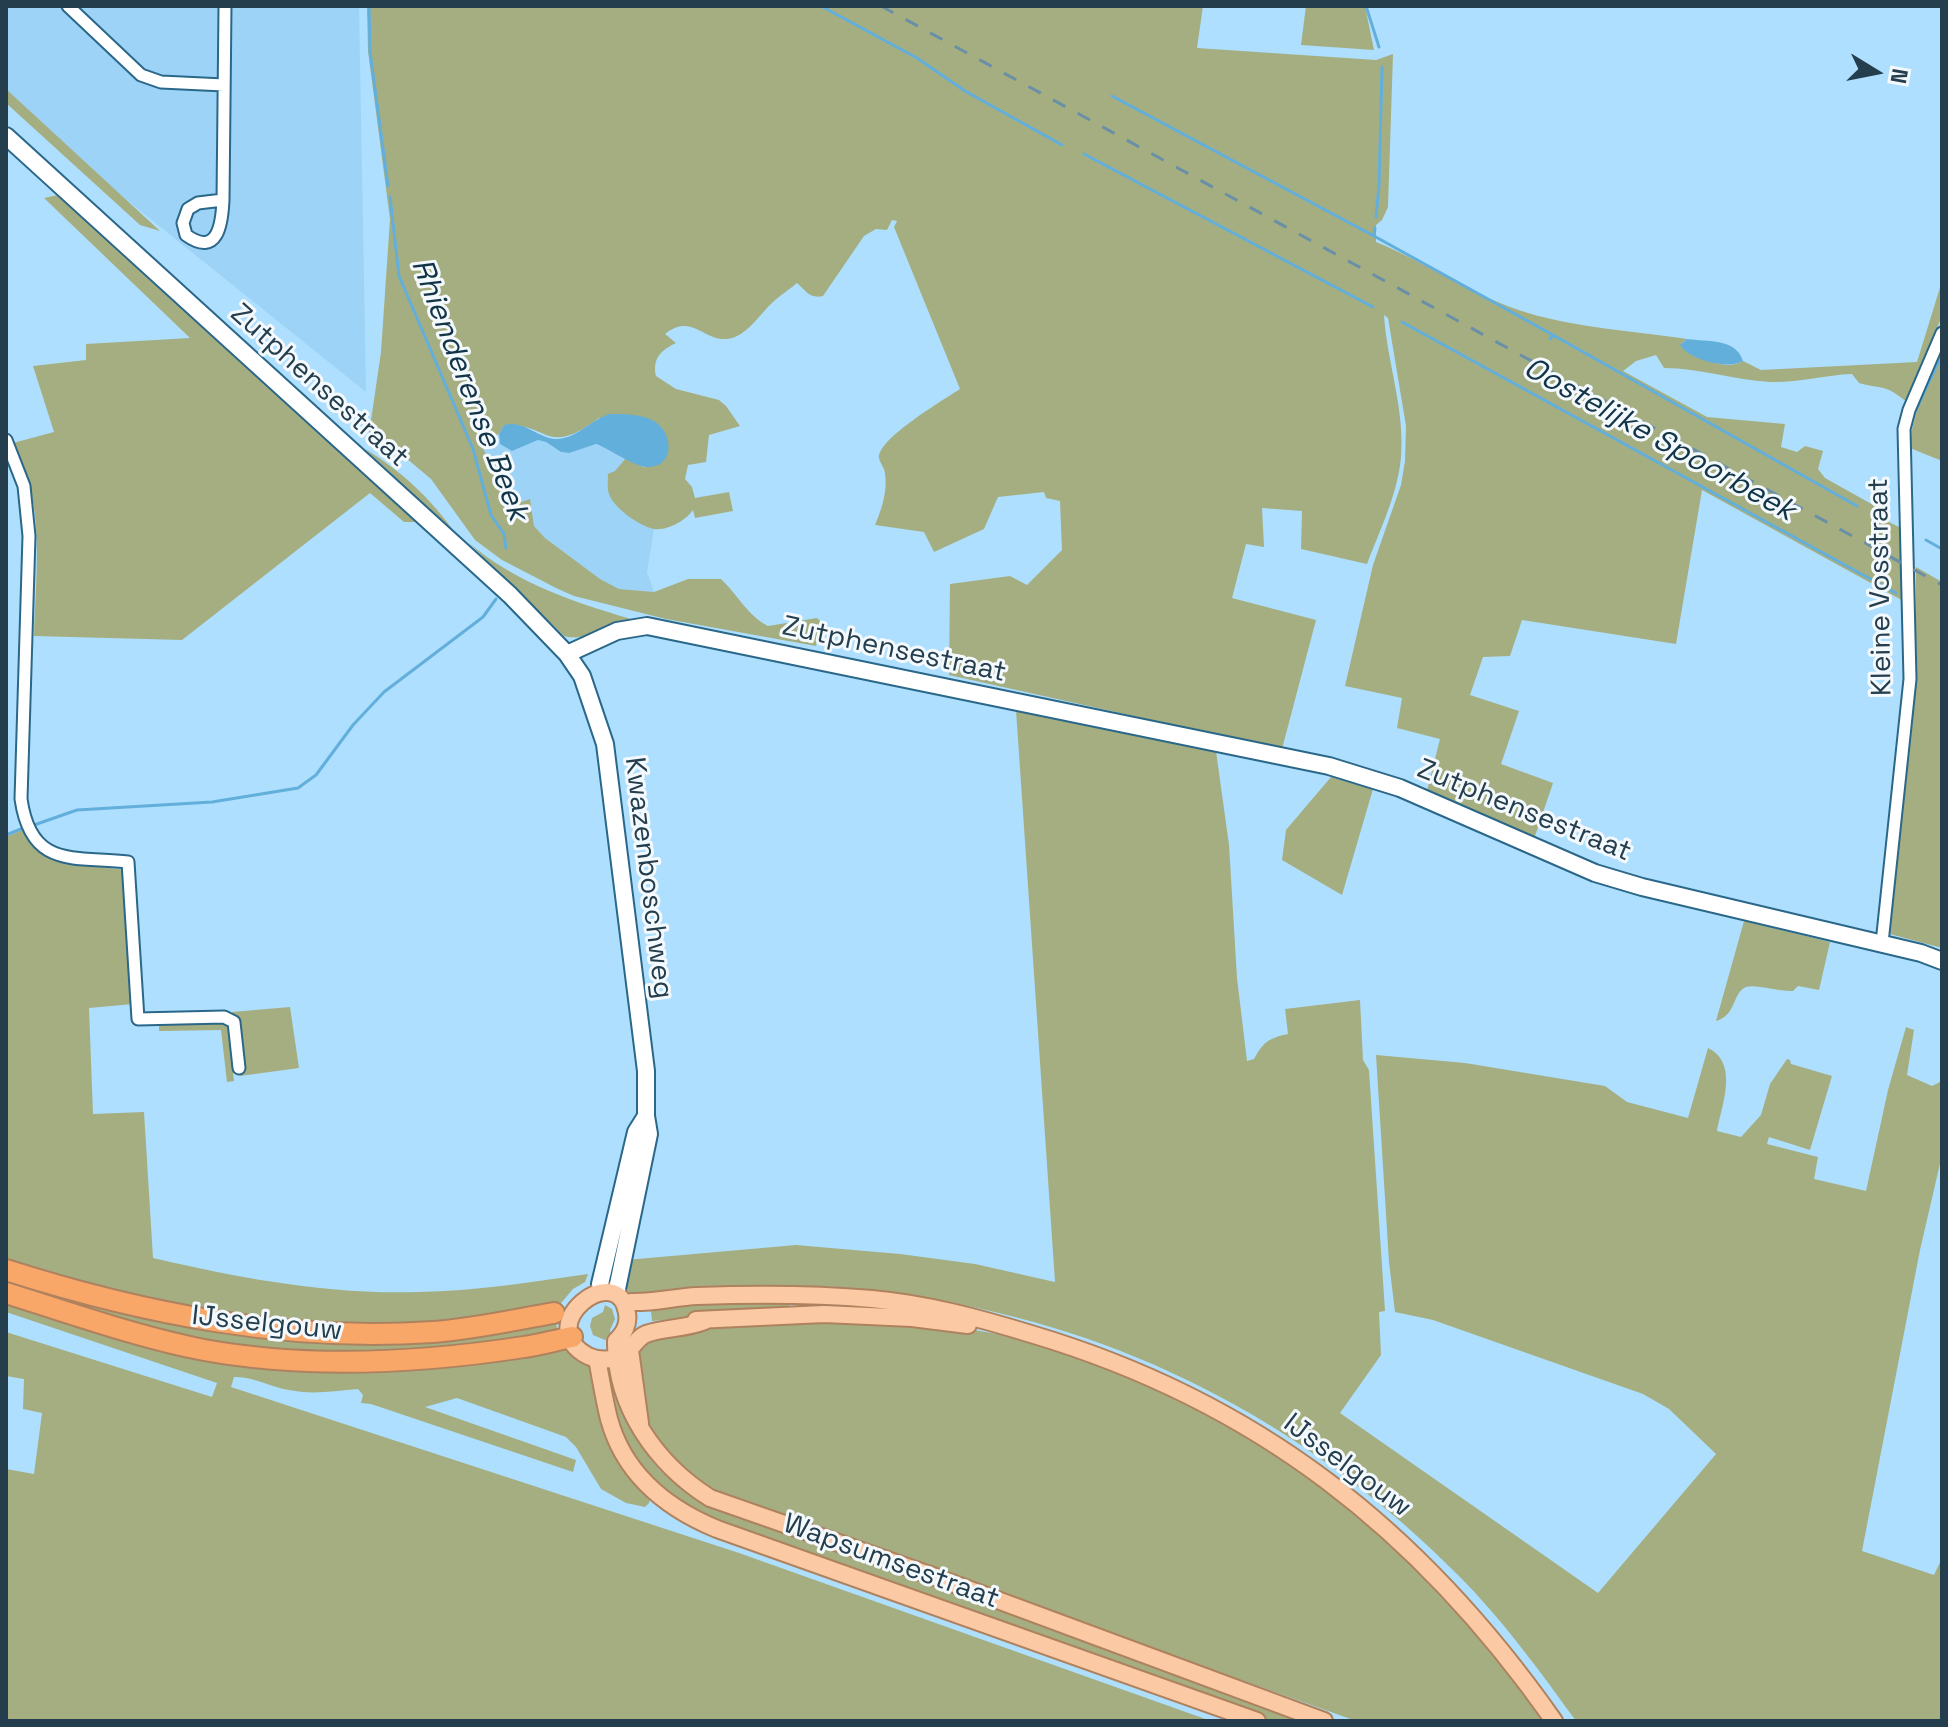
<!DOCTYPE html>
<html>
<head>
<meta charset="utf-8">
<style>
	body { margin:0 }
	#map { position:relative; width:1948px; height:1727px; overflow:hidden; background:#aedffe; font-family:"Space Grotesk",sans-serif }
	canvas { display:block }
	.frame { position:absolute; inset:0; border:8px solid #243e4d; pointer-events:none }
	.north { position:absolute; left:1836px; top:32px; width:80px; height:80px; -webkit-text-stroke:6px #f4f9fd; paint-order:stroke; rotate:100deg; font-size:22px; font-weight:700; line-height:32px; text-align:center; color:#243e4d }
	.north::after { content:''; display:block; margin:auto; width:28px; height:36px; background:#243e4d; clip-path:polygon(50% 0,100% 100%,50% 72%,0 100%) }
</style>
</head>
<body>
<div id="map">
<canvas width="1948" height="1727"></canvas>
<div class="frame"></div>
<div class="north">N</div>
</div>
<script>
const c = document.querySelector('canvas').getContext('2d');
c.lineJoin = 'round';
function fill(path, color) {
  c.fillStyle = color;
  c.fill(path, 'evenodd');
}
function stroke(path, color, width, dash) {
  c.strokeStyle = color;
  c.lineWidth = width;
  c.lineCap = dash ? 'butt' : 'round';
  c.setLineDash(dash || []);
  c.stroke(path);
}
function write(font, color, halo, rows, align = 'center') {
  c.font = font + ' "Space Grotesk",sans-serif';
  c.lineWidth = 6;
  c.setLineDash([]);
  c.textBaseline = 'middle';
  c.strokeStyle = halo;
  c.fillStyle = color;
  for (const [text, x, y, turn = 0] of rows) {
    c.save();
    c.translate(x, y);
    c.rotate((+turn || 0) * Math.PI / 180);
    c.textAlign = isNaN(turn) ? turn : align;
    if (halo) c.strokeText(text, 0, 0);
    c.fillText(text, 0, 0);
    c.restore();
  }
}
const built = new Path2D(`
	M6 6H359L366 392 6 103Z
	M499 434 500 444 512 451 538 440 546 442 561 452 569 453 595 444 626 458 655 508 654 529 647 572 654 592 619 589 600 579 545 538 534 526 530 499 521 502 507 497 479 440Z`);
const green = new Path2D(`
	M367 6H1203L1197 48 1376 60 1393 54 1388 207 1382 220 1376 225V242C1428 263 1474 297 1528 313 1578 328 1635 331 1687 339L1681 344C1693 356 1726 372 1743 361L1761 370 1917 362 1942 281V316L1907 402C1883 383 1884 390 1859 383L1852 374C1825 375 1797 383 1770 382 1734 380 1700 368 1664 368L1656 355 1636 361 1623 371 1707 417 1785 424 1781 447 1797 452 1805 446 1823 451 1818 469 1825 478 1884 511 1885 520 1903 529 1907 603 1702 490 1676 644 1522 620 1510 656 1483 657 1470 695 1519 711 1501 764 1553 783 1534 839 1427 791 1440 739 1397 728 1402 698 1345 686 1373 565 1401 485 1405 461 1406 426 1388 318 1384 315C1387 362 1405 409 1401 457 1398 493 1380 530 1367 564L1301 549 1302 511 1262 508 1264 547 1246 544 1232 598 1316 620 1282 749 949 675 950 584 1010 576 1027 585 1062 550 1060 501 1046 498 1044 492 998 497 984 529 934 552 924 532 875 525C882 509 889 487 884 469 883 467 879 460 879 458 877 439 945 399 960 389L894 227 897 221 892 220 887 230 876 229 864 236 823 296C810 299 806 291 797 283 789 290 780 295 772 303 761 313 750 331 735 337 706 348 694 310 665 334L676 343C661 350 652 359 656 376L676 389 719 400 726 406 740 426 709 435 706 462 688 465 685 479 692 487 695 498 729 492 733 511 695 518 693 510C686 520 668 531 654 529 639 526 614 508 609 494 607 488 608 481 608 474L615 471 626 458 645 468 599 418C545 458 551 423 504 425L499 434 479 440 507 497 521 502 530 499 534 526 545 538 600 579 619 589 654 592 688 579H721C737 594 748 616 768 626L817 618 820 621 816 646 666 619 574 596 556 588 502 560 475 540 431 479 406 458 369 434 381 352 390 219 368 51Z
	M1306 6H1365L1374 50 1301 45Z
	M6 89 160 231 140 225 6 103Z
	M58 195 421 522H404L370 493 182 640 34 636C36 571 46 501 13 443L54 432 33 366 86 360V344L190 338 44 198Z
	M1942 350V461L1910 448C1911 414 1929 382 1942 350Z
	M365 449C403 472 430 498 456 534Z
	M469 543C518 585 580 604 641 622 619 625 583 642 564 636Z
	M1916 567 1942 582V948L1890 934 1916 651Z
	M1016 710 1216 751 1229 845 1237 978 1247 1061 1254 1059C1263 1042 1269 1038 1288 1034L1285 1009 1360 1000 1363 1060 1369 1070 1385 1311 1379 1312 1381 1355 1340 1413 1598 1593 1716 1454 1669 1409 1643 1394 1433 1320 1395 1312 1389 1262 1376 1055 1465 1063 1605 1086 1627 1102 1688 1118 1708 1048C1739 1063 1722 1105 1717 1131L1741 1137 1761 1115 1770 1084 1787 1059 1790 1060 1791 1064 1832 1076 1810 1150 1769 1137 1767 1144 1818 1157 1814 1179 1866 1191 1888 1090 1906 1027 1914 1030 1907 1075 1932 1086 1942 1081V1155L1920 1250 1862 1551 1934 1575 1942 1558V1721H1576C1539 1670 1502 1619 1458 1575 1315 1431 1141 1336 941 1301 900 1293 857 1287 815 1286 795 1286 774 1289 754 1290 714 1292 674 1294 633 1296 620 1287 625 1274 626 1260L796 1245 900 1254 975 1264 1055 1282Z
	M1331 777 1373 789 1342 895 1282 860 1286 830Z
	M24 829C46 862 88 865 124 870L133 1004 89 1008 93 1114 144 1112 153 1258C240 1278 328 1295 418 1292 475 1291 532 1282 588 1274L585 1282 573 1289 556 1309 484 1321 354 1327 181 1309 6 1264V837Z
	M1744 921 1830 942 1819 990 1798 986 1793 991C1781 992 1755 984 1746 987 1732 993 1737 1015 1716 1021Z
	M290 1007 299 1068 240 1076 232 1012Z
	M227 1022 234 1081 227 1082 221 1030 159 1031V1024Z
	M6 1275 180 1322 522 1327 556 1324 559 1335 444 1352 307 1355 173 1337 6 1286Z
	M789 1300V1307L652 1321 651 1311 699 1303Z
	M6 1302 225 1359 566 1347 591 1362 600 1390 651 1495 649 1503 645 1507 626 1503 601 1489 576 1447 566 1437 457 1398 425 1407 576 1460 573 1472 371 1404 361 1403 363 1395 358 1389C334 1391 312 1395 289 1390 270 1387 253 1376 234 1377L231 1387 739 1553 1211 1721H6V1469L34 1474 42 1413 23 1409 24 1379 6 1376V1332L212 1397 217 1383 6 1312Z
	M605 1305 612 1309 615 1319 610 1330 611 1338 605 1340 593 1335 590 1326 592 1318 603 1312Z
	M916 1320 1044 1342 1155 1382 1272 1449 1346 1502 1433 1582 1445 1600 1485 1640 1545 1721H1356L720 1493C687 1472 654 1446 643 1407 638 1390 639 1369 637 1351L652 1337 735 1321Z
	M605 1375H616C620 1390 622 1407 629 1422 654 1481 698 1503 755 1522 786 1533 817 1543 849 1551L1309 1721H1272L713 1522 654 1485 616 1430Z`);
const water = new Path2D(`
	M1687 339C1708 342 1736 338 1743 361 1729 370 1689 360 1680 345Z
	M610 414C624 414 642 414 654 421 673 432 676 467 648 467 636 468 610 449 596 444L569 453 561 452 546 442 538 440 512 451 500 444 499 434 504 425C525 419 537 439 558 439 577 438 592 419 610 414Z`);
const stream = new Path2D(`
	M369 6 370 52 388 186
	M821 6 917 58 965 91 1062 145
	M1366 6 1379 47
	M1112 96 1374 236
	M1084 154 1373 307
	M390 197 399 276 473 449 491 515 504 534 506 548
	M1376 217 1379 186 1382 67
	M1375 228 1374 236 1553 335 1550 339
	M1402 322 1896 593
	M1553 335 1857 506
	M1913 416 1942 354
	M1926 540 1942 549
	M34 825 77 810 212 802 298 788 316 775 353 725 384 692 483 617 496 599
	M6 835 21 829`);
const street = new Path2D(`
	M68 6 141 75 161 82 224 85
	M223 200 198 203 188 209 183 223 186 235C218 258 222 223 223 200L225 6
	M6 440 24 486 29 536 21 799C31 869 74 856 128 862L138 1019 224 1017 234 1022 239 1068
	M1882 943 1910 679 1904 429 1909 410 1942 333`);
const secondary = new Path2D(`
	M6 136 510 595 567 654 617 631 647 626 1329 766 1400 788 1595 873 1642 887 1921 953 1942 961
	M567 654 582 676 605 744 646 1071V1116L649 1134 617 1289
	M600 1284 636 1132 646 1116`);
const primary = new Path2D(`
	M631 1302C653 1303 675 1297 697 1296 755 1294 815 1294 872 1299 927 1304 979 1318 1031 1334 1257 1401 1420 1530 1554 1721
	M696 1320 824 1314 912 1318 968 1325
	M705 1321C686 1329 665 1327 646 1334 636 1338 633 1349 624 1354 613 1361 599 1361 588 1356 530 1325 618 1258 627 1313 629 1325 624 1333 616 1341 615 1406 656 1464 710 1498L930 1575 1324 1721
	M630 1350 640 1423
	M597 1359C601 1379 604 1399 609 1419 624 1474 666 1508 717 1529L1257 1721`);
const highway = new Path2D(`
	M6 1270C144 1314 287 1342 433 1332 474 1329 513 1320 554 1313
	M6 1293C71 1313 137 1337 204 1350 309 1369 420 1363 524 1347 540 1345 556 1340 572 1337`);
const rail = new Path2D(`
	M881 6 1942 585`);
const streetNames = [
	["Zutphensestraat",319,386,42],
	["Kleine Vosstraat",1881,587,-91],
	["Zutphensestraat",894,650,12],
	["Zutphensestraat",1524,811,22],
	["Kwazenboschweg",648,878,83],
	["IJsselgouw",267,1324,6],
	["IJsselgouw",1347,1466,37],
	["Wapsumsestraat",891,1562,20]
];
const waterNames = [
	["Rhienderense Beek",469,390,69],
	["Oostelijke Spoorbeek",1659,440,29]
];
fill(built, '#9dd3f6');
fill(green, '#a5ae81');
fill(water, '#63afdc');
stroke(stream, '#63afdc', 3);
stroke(street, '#2a6789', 15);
stroke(secondary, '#2a6789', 20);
stroke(primary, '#ae825f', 20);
stroke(highway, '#ae825f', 24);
stroke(street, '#fff', 11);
stroke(secondary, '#fff', 16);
stroke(primary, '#fbcaa5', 16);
stroke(highway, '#f9a669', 20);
stroke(rail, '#6a90a7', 3, [14, 14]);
write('28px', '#243e4d', '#f4f9fd', streetNames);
write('italic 30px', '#123447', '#f4f9fd', waterNames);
</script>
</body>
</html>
